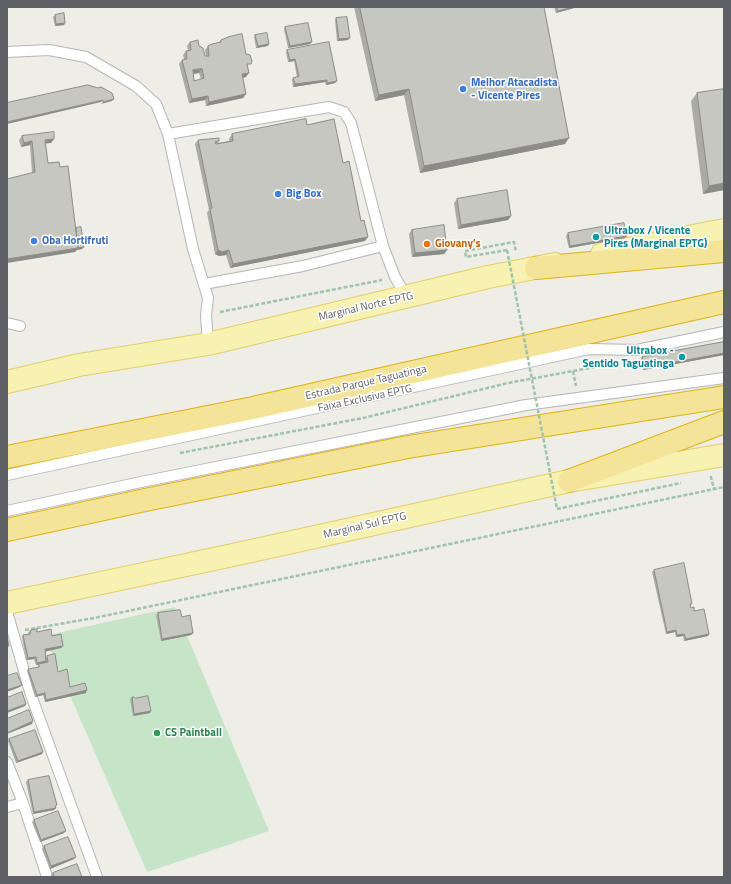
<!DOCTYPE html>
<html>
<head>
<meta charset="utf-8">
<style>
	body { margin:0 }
	#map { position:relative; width:731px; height:884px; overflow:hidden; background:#eeede6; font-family:"Titillium Web",sans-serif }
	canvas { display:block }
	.frame { position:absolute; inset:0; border:8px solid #5e6065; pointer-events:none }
</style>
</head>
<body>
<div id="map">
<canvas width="731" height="884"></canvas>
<div class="frame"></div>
</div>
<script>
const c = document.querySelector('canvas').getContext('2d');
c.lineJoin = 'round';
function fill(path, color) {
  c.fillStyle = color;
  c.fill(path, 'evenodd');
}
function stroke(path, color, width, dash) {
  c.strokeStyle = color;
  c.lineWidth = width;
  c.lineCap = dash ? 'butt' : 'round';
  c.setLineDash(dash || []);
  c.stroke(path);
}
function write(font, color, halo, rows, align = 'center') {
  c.font = font + ' "Titillium Web",sans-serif';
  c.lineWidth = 3;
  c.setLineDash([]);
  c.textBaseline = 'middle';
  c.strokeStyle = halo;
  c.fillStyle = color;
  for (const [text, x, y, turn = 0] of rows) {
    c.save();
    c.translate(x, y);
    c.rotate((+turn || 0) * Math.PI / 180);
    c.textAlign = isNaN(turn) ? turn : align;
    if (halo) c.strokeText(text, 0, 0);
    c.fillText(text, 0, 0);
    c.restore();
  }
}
const green = new Path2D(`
	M175 607 269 831 147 872 44 636Z`);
const path = new Path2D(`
	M507 250 466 257 465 251 514 242 516 252
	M220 312 382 280
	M573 371 576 386
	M180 453 363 418 508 383 611 364
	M710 477H711L714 489
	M557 509 681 483
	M25 630 94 618 724 487`);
const lane = new Path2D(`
	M7 52 49 50 86 57 136 86 156 104 168 134 193 249 208 298 206 315 208 344
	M168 134 329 107 344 112 351 123 383 246 303 266 204 284
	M383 246 395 277 407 298
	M7 323 20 326
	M7 475 589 349 637 350 724 332
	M7 511 141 482 526 405 724 378
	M7 612 31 695 97 877
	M7 762 23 803 47 877
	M7 807 23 803`);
const primary = new Path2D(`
	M602 254 724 230
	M7 382 79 365 208 344 488 277 555 264
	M7 603 233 555 569 481 724 455`);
const highway = new Path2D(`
	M536 268 724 251
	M7 457 253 408 724 302
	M569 481 724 422
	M7 530 145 500 408 447 724 397`);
const pathBridge = new Path2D(`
	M507 250 557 509`);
const wall = new Path2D(`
	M354 7H544L565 144 420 173 404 95 375 101Z
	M554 7H575L574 8 556 13Z
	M55 15 65 23 64 25 55 26 53 17Z
	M336 18 348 40 337 41 335 20Z
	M285 27 310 44 288 48 284 29Z
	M255 35 268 46 256 48 254 37Z
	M221 40 248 68 246 77 243 78 246 94 243 98 206 106 205 100 189 103 179 64 182 60 184 59 183 55 186 51 188 50 187 46 190 42 199 46 205 56H206L205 50 208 46 219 42ZM199 73 201 79 194 81 193 74Z
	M287 50 335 83 326 85 325 82 293 87 292 80 293 78 297 77 294 61 288 62 286 52Z
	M724 89V190L703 194 691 101 697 93Z
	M307 125 343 163 365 241 230 268 226 255 219 256 215 254 207 213 209 210 195 144 198 140 219 141 218 143 229 141V139L232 134Z
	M22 136 54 139 51 143H45L48 163 60 167 76 228 84 247 82 249 77 250 75 252 32 173 30 145 21 147 19 140Z
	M457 199 511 216 508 220 458 229 454 203Z
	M412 229 447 250 444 254 412 257 409 234Z
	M568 233 625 238 569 248 566 236Z
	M724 342V355L643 370 641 359 642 357Z
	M654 570 691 606V608L694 611 709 634 708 636 684 641 683 636 676 637 675 632 666 634 652 572Z
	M158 613 182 617 193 633 191 635 161 641 156 615Z
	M30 631 52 636 63 646 61 648 46 651V658L47 656 58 672 70 687 86 693 45 702 43 695 35 697 27 671 28 669 38 667 39 664 36 665 34 659 26 660 22 637 23 635 28 634V633Z
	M132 697 150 713 133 716 130 699Z
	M9 739 42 754 16 763 8 741Z
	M28 780 55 807 54 810 33 814 26 782Z
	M34 820 64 833 40 842 32 822Z
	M44 846 74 859 50 869 42 849Z
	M53 873 82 877H52L51 875Z`);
const shadedWall = new Path2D(`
	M573 7H575L574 8 556 13 558 11Z
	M65 23 64 25 55 26 56 24Z
	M350 38 348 40 337 41 339 39Z
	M312 42 310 44 288 48 290 46Z
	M269 44 268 46 256 48 258 46Z
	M295 59 294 61 288 62 290 60Z
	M202 69 199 73 190 74 193 70Z
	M249 73 246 77 239 78 242 74Z
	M327 80 325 82 293 87 295 84Z
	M337 81 335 83 326 85 327 83Z
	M409 89 404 95 375 101 379 95Z
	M246 94 243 98 206 106 209 102Z
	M208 96 205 100 189 103 192 99Z
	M114 99 112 101 101 104 103 102Z
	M103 100 101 102 7 124V122Z
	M569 138 565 144 420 173 424 166Z
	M54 139 51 143 42 144 45 140Z
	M32 141 30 145 21 147 24 143Z
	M724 183V190L703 194 709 186Z
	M511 216 508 220 458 229 461 225Z
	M627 236 625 238 569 248 570 246Z
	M368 237 365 241 230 268 233 264Z
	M84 247 82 249 77 250 78 248Z
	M78 248 75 252 7 263V259Z
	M218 250H229L226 255 219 256 215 254Z
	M447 250 444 254 412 257 415 253Z
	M724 353V355L643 370 644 368Z
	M676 630 675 632 666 634 667 632Z
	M193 633 191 635 161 641 162 639Z
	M684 634 683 636 676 637 677 635Z
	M709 634 708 636 684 641 686 639Z
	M63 646 61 648 44 652 45 649Z
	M36 657 34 659 26 660 28 658Z
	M46 661 45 664 36 665 37 663Z
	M22 685 20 687 7 692V690Z
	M87 690 86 693 45 702 46 700Z
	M45 693 43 695 35 697 37 695Z
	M26 704 25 706 7 713V711Z
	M151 711 150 713 133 716 134 714Z
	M33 721 32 724 7 734V733Z
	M43 752 42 754 16 763 18 761Z
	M56 808 54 810 33 814 34 812Z
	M66 831 64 833 40 842 41 840Z
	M76 857 74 859 50 869 51 866Z`);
const building = new Path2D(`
	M360 7H544L569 138 424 166 409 89 379 95Z
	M557 7H573L558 11Z
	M64 13 65 23 56 24 55 15Z
	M347 17 350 38 339 39 336 18Z
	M308 23 312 42 290 46 285 27Z
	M267 33 269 44 258 46 255 35Z
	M242 34 246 54 250 55 252 61 251 64H247L249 73 242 74 246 94 209 102 208 96 192 99 182 60 187 59 186 51 191 50 190 42 198 40 199 46 203 48 205 56H209L208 46 212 44 221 42V40L228 37ZM202 69 204 78 194 81 193 70Z
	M329 42 337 81 327 83V80L295 84 293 78 299 76 295 59 290 60 287 50Z
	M88 85 98 88 101 87 112 93 114 99 103 102V100L7 122V103Z
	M724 89V183L709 186 697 93Z
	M306 119 307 125 334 119 343 163 349 161 361 221 364 220 368 237 233 264 229 250 222 252 218 250 210 209 212 208 198 140 219 138V141L215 142 216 144 233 141 232 134Z
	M54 132V139L45 140 48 163 59 162 60 167 68 166 78 248 7 259V179L35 172 32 141 24 143 22 136Z
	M507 190 511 216 461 225 457 199Z
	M624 223 627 236 570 246 568 233Z
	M444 225 447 250 415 253 412 230Z
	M81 227 84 247 78 248 76 228Z
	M724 342V353L644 368 642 357Z
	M684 563 692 604H690L691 608 694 607V611L704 609 709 634 686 639 684 634 677 635 676 630 667 632 654 570Z
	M180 610 182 617 190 615 193 633 162 639 158 613Z
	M37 629V632L51 629 52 636 61 634 63 646 45 649 46 661 37 663 36 657 28 658 23 635 30 634V631Z
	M7 637 9 646H7Z
	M55 654 58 672 67 669 70 687 85 683 87 690 46 700 45 693 37 695 28 669 39 667V664L48 662 47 656Z
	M17 673 22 685 7 690V676Z
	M22 692 26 704 7 711V698Z
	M148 696 151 711 134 714 132 697H134L135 698Z
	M29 710 33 721 7 733V719Z
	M35 730 43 752 18 761 9 739Z
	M49 776 57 805 55 806 56 808 34 812 28 780Z
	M58 811 66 831 41 840 34 820Z
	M68 837 76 857 51 866 44 846Z
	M77 864 82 877H54L53 873Z`);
const markers = [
	[463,89,4,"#3f7fe0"],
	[278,194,4,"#3f7fe0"],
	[596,237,4,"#0f9aa8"],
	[34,241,4,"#3f7fe0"],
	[427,244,4,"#e8710a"],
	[682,357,4,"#0f9aa8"],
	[157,733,4,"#2e9e5b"]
];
const shopNames = [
	["Melhor Atacadista",471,83],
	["- Vicente Pires",471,96],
	["Big Box",286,194],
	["Oba Hortifruti",42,241]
];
const cultureNames = [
	["Ultrabox / Vicente",604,231],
	["Pires (Marginal EPTG)",604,244],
	["Ultrabox -",674,351,"right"],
	["Sentido Taguatinga",674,364,"right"]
];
const foodNames = [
	["Giovany's",435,244]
];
const streetNames = [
	["Marginal Norte EPTG",366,307,-13],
	["Estrada Parque Taguatinga",366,383,-13],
	["Faixa Exclusiva EPTG",365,399,-12],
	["Marginal Sul EPTG",365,526,-13]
];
const leisureNames = [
	["CS Paintball",165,733]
];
fill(green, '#c5e4c8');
stroke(lane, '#b3b5b9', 12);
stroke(primary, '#e5cd69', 24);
stroke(highway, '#e0b215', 24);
stroke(path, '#9ec4ac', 2.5, [4, 2]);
stroke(lane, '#fff', 10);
stroke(primary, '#f8f2b2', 22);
stroke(highway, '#f3e498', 22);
stroke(pathBridge, '#9ec4ac', 2.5, [4, 2]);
fill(wall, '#ababa6');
fill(shadedWall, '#8b8b87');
fill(building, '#c7c7c1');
stroke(building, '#8b8b87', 1);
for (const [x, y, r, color] of markers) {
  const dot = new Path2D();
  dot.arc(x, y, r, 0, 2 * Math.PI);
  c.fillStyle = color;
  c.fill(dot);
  stroke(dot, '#fff', 1.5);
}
write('bold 11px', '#366cbe', '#fff', shopNames, 'left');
write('bold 11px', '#0d838f', '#fff', cultureNames, 'left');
write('bold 11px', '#c56008', '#fff', foodNames, 'left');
write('11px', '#5e6065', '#fff', streetNames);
write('bold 11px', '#27864d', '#fff', leisureNames, 'left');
</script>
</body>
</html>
